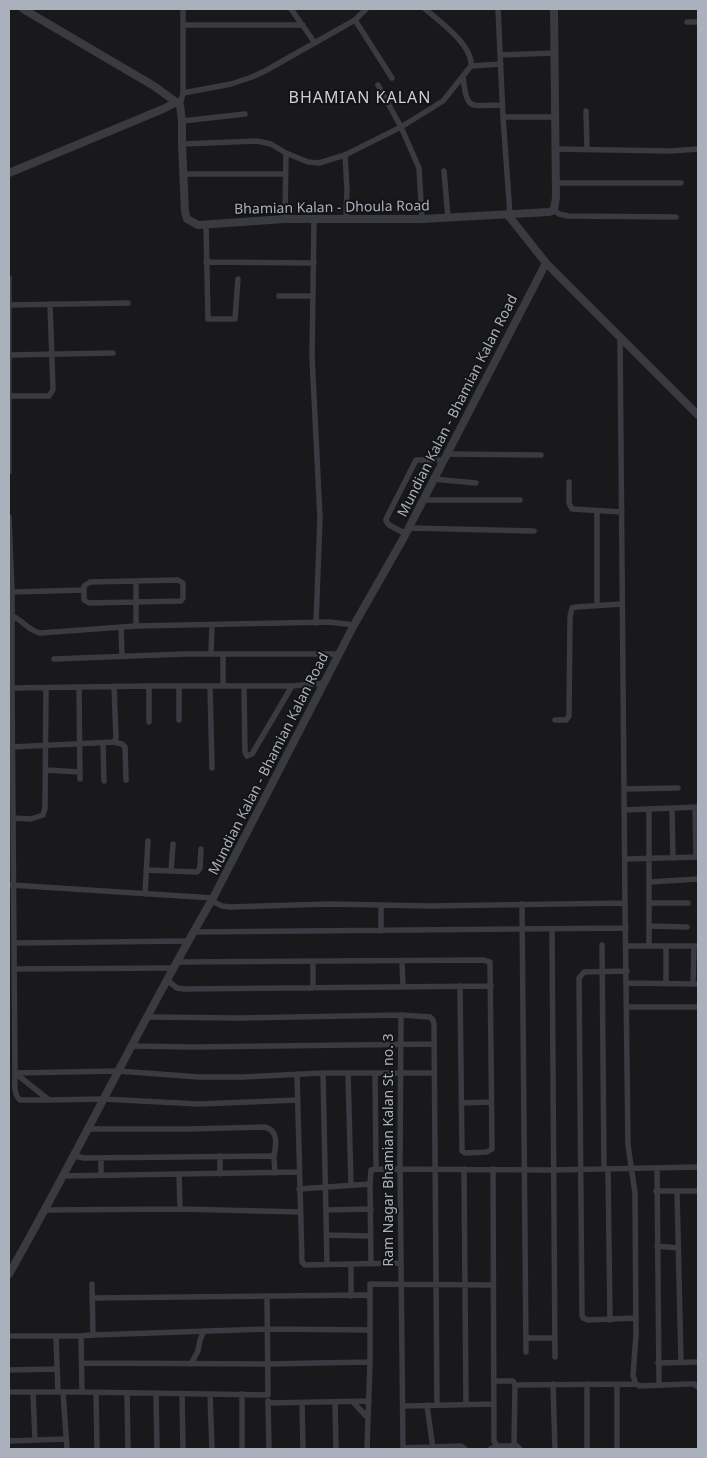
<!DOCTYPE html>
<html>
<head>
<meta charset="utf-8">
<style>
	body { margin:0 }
	#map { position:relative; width:707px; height:1458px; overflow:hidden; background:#19191b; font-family:"Noto Sans",sans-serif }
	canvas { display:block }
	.frame { position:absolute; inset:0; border:10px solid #aab0bc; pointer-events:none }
</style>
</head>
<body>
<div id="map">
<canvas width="707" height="1458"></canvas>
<div class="frame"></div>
</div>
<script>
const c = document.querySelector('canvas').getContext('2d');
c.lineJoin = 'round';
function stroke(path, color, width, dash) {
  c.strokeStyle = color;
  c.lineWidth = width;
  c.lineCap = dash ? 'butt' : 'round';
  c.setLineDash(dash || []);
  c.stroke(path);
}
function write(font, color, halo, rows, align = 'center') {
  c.font = font + ' "Noto Sans",sans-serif';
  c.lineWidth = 4;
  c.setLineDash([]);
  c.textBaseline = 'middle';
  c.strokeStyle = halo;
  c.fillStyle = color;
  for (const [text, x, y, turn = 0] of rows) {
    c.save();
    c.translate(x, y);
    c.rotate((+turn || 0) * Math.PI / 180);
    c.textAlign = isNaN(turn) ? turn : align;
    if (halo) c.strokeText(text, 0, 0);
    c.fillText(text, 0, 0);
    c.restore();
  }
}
const minor = new Path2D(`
	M291 9 315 43
	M498 9 503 117 510 215
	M355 20 392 78
	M687 22H698
	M184 25H303
	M500 55 554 53
	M471 66 501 64
	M463 77C467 112 470 105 502 105
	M378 85 401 127 419 168 422 219
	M183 93 231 84 252 77 265 71 355 20 366 9
	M180 105 183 93V9
	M586 111 587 150
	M503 117H555
	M182 121 245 114
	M182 144 257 141 271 144 286 153 308 162 319 163 345 155 401 127 443 101 471 66C473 45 439 21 425 9
	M555 149 671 151 698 149
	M345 155 347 189 346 219
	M444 171 448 218
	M183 174H285
	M556 183H681
	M554 210 559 214 568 216 676 217
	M285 219 286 153
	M314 219 312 356 320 518 316 623
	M206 225 208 319H235L238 279
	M206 262 314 263
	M9 278V472
	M279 296H313
	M9 305 128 303
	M620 336 625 903
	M9 355 113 353
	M9 396H49L53 390 50 304
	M447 454 541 455
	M433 479 476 483
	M569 482V503L572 509 622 512
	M423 500H520
	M9 517 12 592V688L149 686H292L325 683
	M409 528 534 531
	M406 534 389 525 386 521V519L416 460H443
	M178 580 183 583V598L181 601 89 603 84 600V586L90 582Z
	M136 581V626
	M12 592 84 590
	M597 605V511
	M12 616C23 620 27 630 40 633L136 626 329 622 354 625
	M121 627 122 656
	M211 654 212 625
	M54 659 184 654H340
	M149 686V722
	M179 686V720
	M223 686V654
	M244 686 245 752 247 756 252 754 292 686
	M79 687 80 779
	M210 687 212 768
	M9 688H12L15 1073 49 1100 103 1099 199 1104 298 1100
	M555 720H566L569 716 570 617 572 608 576 607 622 604
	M114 742 122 744 125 747 126 780
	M103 744 104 781
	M12 747 114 742 116 738 114 686
	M46 770 80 772
	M624 789 678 788
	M672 808 673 858
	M695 808 696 857
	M624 810 698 807
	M13 818 31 819 43 815 45 808 46 688
	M625 859 698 857
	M146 870 197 872 200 868 201 849
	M171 871 173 844
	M649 882 698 879
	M11 885 213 898
	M145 894 148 841
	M212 901 222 906 230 907 330 904 430 906 625 903 628 1145 635 1193 636 1335 633 1376 636 1384 640 1386 688 1384H694L698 1387
	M649 903H688
	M522 904 526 1352
	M381 905V931
	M649 926 687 927
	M552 929 555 1357
	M193 932 626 928
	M14 943 188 941
	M602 945 604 1169
	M626 946H698
	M649 946V809
	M402 961 403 986
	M177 962 483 960 490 962 492 1147V1149L487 1152 465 1153 462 1151 460 986
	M313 962V988
	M14 969 174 968
	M627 971 584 972 579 978 582 1315 583 1318 588 1320 636 1318
	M167 980 177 988 184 989 491 986
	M627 983 698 984
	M666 984V946
	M693 984 694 946
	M626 1007H698
	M401 1015 430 1017 433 1020 434 1024 437 1405
	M148 1017 239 1018 401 1015 400 1164 403 1449
	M132 1046 192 1047 434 1044
	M323 1073 327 1265
	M348 1073 351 1185
	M297 1074 302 1262 305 1265 401 1263
	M49 1100H20C13 1094 15 1082 15 1073L118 1071 199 1077H243L323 1073H433
	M462 1103 491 1102
	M87 1129H189L265 1127C279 1131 276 1145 274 1156
	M74 1153 79 1157 84 1158 271 1156 274 1158 275 1173
	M657 1168 659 1385
	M376 1169 553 1170 698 1167
	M464 1169 466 1404
	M493 1169 494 1441 497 1446H517L520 1449
	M608 1169 610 1320
	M179 1174 180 1209
	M220 1174V1156
	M101 1175V1158
	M62 1176 299 1172
	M370 1184 371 1264
	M299 1189 370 1184 371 1170 376 1169 375 1073
	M656 1191H698
	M677 1191 681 1362
	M45 1210 180 1209 300 1212
	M326 1210 371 1209
	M327 1235 370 1236
	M657 1246 678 1248
	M351 1296V1264
	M92 1298 366 1295 369 1297
	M93 1335 267 1329 370 1330
	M9 1336H81L82 1392 268 1395 267 1297
	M56 1336 58 1392
	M81 1336 93 1335 92 1284
	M526 1338H555
	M82 1363 268 1364 370 1362
	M658 1363 698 1362
	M191 1364 198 1351 200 1340 204 1331
	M9 1370 57 1369
	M494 1381H513L515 1385 514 1446
	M553 1384 555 1449
	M587 1384V1449
	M617 1384V1449
	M515 1385 636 1384
	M9 1392H82
	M33 1392 35 1440
	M63 1392 67 1449
	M96 1392 97 1449
	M127 1393 128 1449
	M156 1394 157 1449
	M182 1394 183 1449
	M210 1394 212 1449
	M242 1394V1449
	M268 1401 269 1449
	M335 1402 336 1449
	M353 1402 368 1418
	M268 1403 369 1401
	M302 1403 303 1449
	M427 1405 433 1449
	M403 1406 494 1404
	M9 1441 66 1439
	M403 1448 461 1446 465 1449
	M367 1449 370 1362V1284L492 1285
	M490 1449 497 1446`);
const tertiary = new Path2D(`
	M23 9 154 86 180 105 182 121V144L185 212 187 219 198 225 285 219H422L549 212 554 210 556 197 554 9
	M9 173 163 109 177 102
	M508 215 546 263 698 415
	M9 1274C80 1150 141 1021 213 898L354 625 403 539 546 263`);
const streetNames = [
	["Bhamian Kalan - Dhoula Road",332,208,-1],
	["Mundian Kalan - Bhamian Kalan Road",458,406,-63],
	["Mundian Kalan - Bhamian Kalan Road",269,764,-63],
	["Ram Nagar Bhamian Kalan St. no. 3",389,1150,-90]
];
const quarterNames = [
	["BHAMIAN KALAN",360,98]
];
stroke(minor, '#393b41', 5.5);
stroke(tertiary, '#393b41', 8);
write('14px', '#aab0bc', '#141416', streetNames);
c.letterSpacing = '1px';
write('16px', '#cccfd8', '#141416', quarterNames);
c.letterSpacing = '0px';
</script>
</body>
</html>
